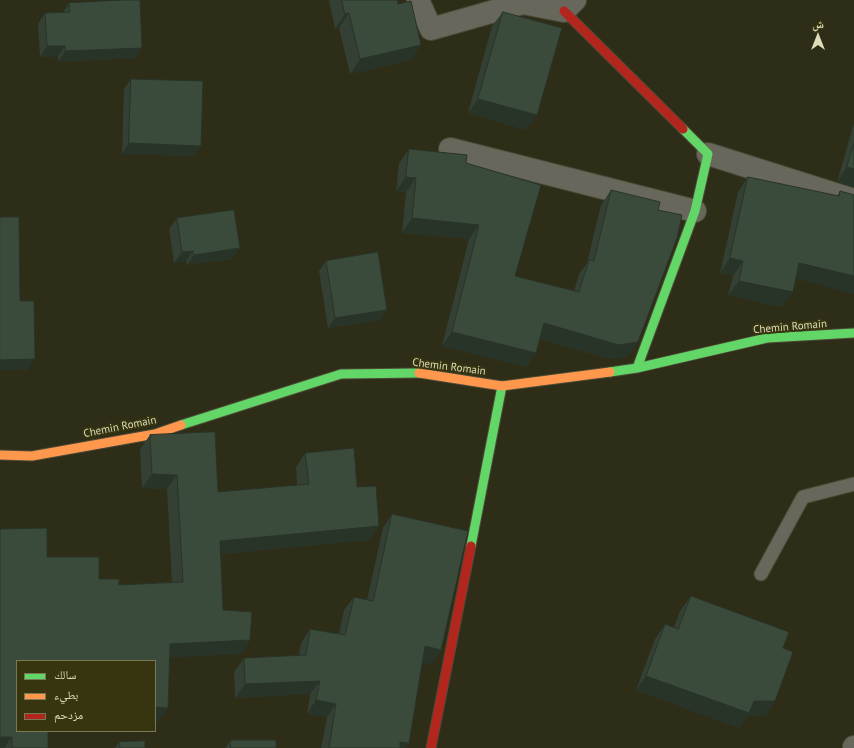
<!DOCTYPE html>
<html>
<head>
<meta charset="utf-8">
<style>
	body { margin:0 }
	#map { position:relative; width:854px; height:748px; overflow:hidden; background:#2e2d18; font-family:"PT Sans","Noto Naskh Arabic",sans-serif }
	canvas { display:block }
	.legend { position:absolute; left:16px; top:660px; width:140px; height:72px; box-sizing:border-box; background:#363510; border:1px solid #797854; margin:0; padding:5px 7px; list-style:none; font-size:12px; color:#ddddba }
	.legend li { display:flex; align-items:center; gap:8px; height:20px }
	.legend b { width:20px; border:1px solid #797854 }
	.north { position:absolute; left:798px; top:16px; width:40px; height:40px; -webkit-text-stroke:3px #363510; paint-order:stroke; rotate:0deg; font-size:11px; font-weight:700; line-height:16px; text-align:center; color:#ddddba }
	.north::after { content:''; display:block; margin:auto; width:14px; height:18px; background:#ddddba; clip-path:polygon(50% 0,100% 100%,50% 72%,0 100%) }
</style>
</head>
<body>
<div id="map">
<canvas width="854" height="748"></canvas>
<ul class="legend">
<li><b style="height:5px;background:#63d668"></b>سالك</li>
<li><b style="height:5px;background:#ff974d"></b>بطيء</li>
<li><b style="height:5px;background:#b3261e"></b>مزدحم</li>
</ul>
<div class="north">ش</div>
</div>
<script>
const c = document.querySelector('canvas').getContext('2d');
c.lineJoin = 'round';
function stroke(path, color, width, dash) {
  c.strokeStyle = color;
  c.lineWidth = width;
  c.lineCap = dash ? 'butt' : 'round';
  c.setLineDash(dash || []);
  c.stroke(path);
}
function fill(path, color) {
  c.fillStyle = color;
  c.fill(path, 'evenodd');
}
function write(font, color, halo, rows, align = 'center') {
  c.font = font + ' "PT Sans",sans-serif';
  c.lineWidth = 4;
  c.setLineDash([]);
  c.textBaseline = 'middle';
  c.strokeStyle = halo;
  c.fillStyle = color;
  for (const [text, x, y, turn = 0] of rows) {
    c.save();
    c.translate(x, y);
    c.rotate((+turn || 0) * Math.PI / 180);
    c.textAlign = isNaN(turn) ? turn : align;
    if (halo) c.strokeText(text, 0, 0);
    c.fillText(text, 0, 0);
    c.restore();
  }
}
const lane = new Path2D(`
	M761 574 803 497 854 484`);
const street = new Path2D(`
	M418 0 431 29 523 3 564 11 575 0
	M450 149 695 211
	M708 154 854 200
	M854 748V747`);
const fast = new Path2D(`
	M637 368 695 211 708 154 683 129
	M610 372 637 368 767 338 854 333
	M181 425 341 374 419 373
	M471 546 502 386`);
const slow = new Path2D(`
	M419 373 502 386 610 372
	M0 455 32 456 155 434 181 425`);
const jam = new Path2D(`
	M564 11 683 129
	M431 748 471 546`);
const wall = new Path2D(`
	M329 0H397L411 60 350 74 339 28 335 29Z
	M69 3 135 58 58 62V56L40 57 38 24 45 13 63 12Z
	M503 12 526 130 468 113 492 26Z
	M131 79 201 146 193 156 122 154 124 89Z
	M854 123V187L837 182Z
	M409 149 466 163 515 276 574 291 579 274 587 263 601 205 611 190 658 210 628 357 609 359 540 339 536 353 526 367 442 346 469 239 402 233 406 192 396 191 399 163Z
	M748 177 837 196 840 191 854 195 796 279 782 307 728 295 733 276 720 273 738 192Z
	M177 218 232 259 187 265 186 261 174 263 169 229Z
	M326 261 380 320 328 328 319 271Z
	M215 432 218 492 297 485 296 467 305 453 354 448 357 487 376 486 379 526 369 540 221 554 223 610 252 612 250 640 241 654 170 657 168 708 158 722H155V661H17V731H48V748H0V529L47 528V557H99V579H119V585L172 582 167 489 142 488 140 449 150 435Z
	M392 514 441 650 431 664 422 661 409 743 405 748H321L327 717 307 714 310 694 235 698 234 672 244 658 299 655 301 643 310 629 339 634 344 610 354 597 367 600 383 528Z
	M691 596 783 648 775 701 765 716H747L739 728 636 690 655 639 665 624 674 627 680 611Z
	M231 740 276 748H225Z
	M119 742 145 748H115Z`);
const shadedWall = new Path2D(`
	M349 13 339 28 335 29 345 14Z
	M421 45 411 60 350 74 360 59Z
	M47 46H65L58 56 40 57Z
	M142 48 135 58 58 62 65 51Z
	M478 99 537 115 526 130 468 113Z
	M129 143 201 146 193 156 122 154Z
	M847 167 854 169V187L837 182Z
	M406 177 416 178 406 192 396 191Z
	M412 218 479 225 469 239 402 233Z
	M240 248 232 259 187 265 194 255Z
	M193 251 186 261 174 263 182 252Z
	M730 258 743 261 733 276 720 273Z
	M799 263 854 276V294L789 277Z
	M739 281 793 292 782 307 728 295Z
	M387 310 380 320 328 328 335 318Z
	M544 323 638 342 628 357 609 359 534 337Z
	M452 332 536 353 526 367 442 346Z
	M35 359 27 370H0V360Z
	M152 474 177 475 167 489 142 488Z
	M379 526 369 540 210 555 220 541Z
	M250 640 241 654 160 658 170 644Z
	M425 646 441 650 431 664 415 660Z
	M646 676 754 701H775L765 716H747L739 728 636 690Z
	M320 681 310 694 235 698 245 684Z
	M316 700 336 704 327 717 307 714Z
	M155 707 168 708 158 722H155Z
	M0 737H12L4 748H0Z
	M400 742 409 743 405 748H396Z`);
const building = new Path2D(`
	M123 0H140L142 48 65 51V46H47L45 13 70 12 69 3Z
	M342 0H397L398 4 411 1 421 45 360 59 349 13 345 14Z
	M503 12 562 28 537 115 478 99Z
	M131 79 203 81 201 146 129 143Z
	M854 144V169L847 167Z
	M409 149 467 155 466 163 541 185 515 276 579 292 589 260 594 261 611 190 660 202 658 210 682 215 677 238 638 342 619 345 544 323 536 353 452 332 479 225 412 218 416 178 406 177Z
	M748 177 839 196 840 191 854 195V276L799 263 793 292 739 281 743 261 730 258Z
	M234 210 240 248 194 255 193 251 182 252 177 218Z
	M0 217H19L20 301H34L35 359 0 360Z
	M378 252 387 310 335 318 326 261Z
	M215 432 218 492 309 484 305 453 354 448 357 487 376 486 379 526 220 541 223 610 252 612 250 640 170 644 168 708 155 707V661H17V731H48V748H12V737H0V529L47 528V557H99V579H119V585L183 582 177 475 152 474 150 435Z
	M392 514 468 531 441 650 425 646 409 743 400 742V748H329L336 704 316 700 320 681 245 684 244 658 306 655 310 629 345 635 354 597 373 601Z
	M691 596 789 632 783 648 793 652 775 701H754L749 713 646 676 665 624 678 629Z
	M231 740H276V748H231Z
	M145 741V748H120L119 742Z`);
const streetNames = [
	["Chemin Romain",790,327,-5],
	["Chemin Romain",449,367,7],
	["Chemin Romain",120,427,-11]
];
stroke(lane, '#4c4b37', 15);
stroke(street, '#4c4b37', 24);
stroke(fast, '#4c4b37', 11);
stroke(slow, '#4c4b37', 11);
stroke(jam, '#4c4b37', 11);
stroke(lane, '#67675b', 13);
stroke(street, '#67675b', 22);
stroke(fast, '#63d668', 9);
stroke(slow, '#ff974d', 9);
stroke(jam, '#b3261e', 9);
fill(wall, '#334033');
fill(shadedWall, '#293429');
fill(building, '#3b4b3b');
stroke(building, '#293429', 1);
write('11px', '#ddddba', '#363510', streetNames);
</script>
</body>
</html>
